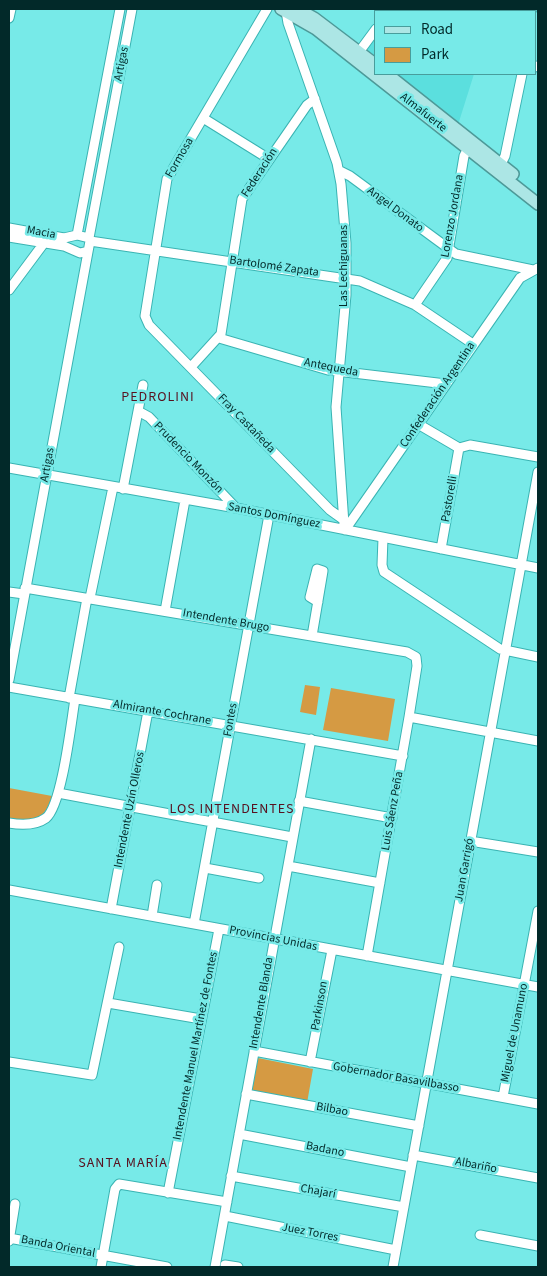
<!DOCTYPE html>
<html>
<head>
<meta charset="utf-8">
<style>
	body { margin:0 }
	#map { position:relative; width:547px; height:1276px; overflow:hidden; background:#77eae8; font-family:"Source Sans 3",sans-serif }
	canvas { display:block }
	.frame { position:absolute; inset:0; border:10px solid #022929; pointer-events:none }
	.legend { position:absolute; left:374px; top:10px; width:162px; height:65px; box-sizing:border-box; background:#77eae8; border:1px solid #489d9c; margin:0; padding:6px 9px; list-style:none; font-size:15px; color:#022929 }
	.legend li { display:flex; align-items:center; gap:10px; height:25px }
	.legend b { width:25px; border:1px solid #489d9c }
</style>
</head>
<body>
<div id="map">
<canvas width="547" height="1276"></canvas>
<div class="frame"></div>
<ul class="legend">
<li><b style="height:6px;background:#ace6e5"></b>Road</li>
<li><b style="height:14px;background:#d59a43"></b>Park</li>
</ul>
</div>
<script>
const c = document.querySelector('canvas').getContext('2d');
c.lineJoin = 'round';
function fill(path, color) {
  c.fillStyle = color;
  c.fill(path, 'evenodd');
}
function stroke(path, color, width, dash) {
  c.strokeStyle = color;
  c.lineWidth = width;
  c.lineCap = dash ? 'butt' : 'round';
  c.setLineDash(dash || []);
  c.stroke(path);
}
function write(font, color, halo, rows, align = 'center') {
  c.font = font + ' "Source Sans 3",sans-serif';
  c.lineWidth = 5;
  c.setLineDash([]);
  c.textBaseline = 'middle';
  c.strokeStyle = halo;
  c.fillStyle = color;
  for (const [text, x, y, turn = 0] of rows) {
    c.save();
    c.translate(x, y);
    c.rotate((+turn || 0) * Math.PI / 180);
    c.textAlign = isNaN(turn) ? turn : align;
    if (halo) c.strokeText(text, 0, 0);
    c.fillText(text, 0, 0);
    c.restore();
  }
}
const built = new Path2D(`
	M390 9H494L493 11H388Z
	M376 29V65L359 52Z
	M387 74H474L457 128Z`);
const green = new Path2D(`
	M305 685 320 687 316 715 300 712Z
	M331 688 395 699 388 741 323 730Z
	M9 788 52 796C45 820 33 824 9 820Z
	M258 1058 313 1069 307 1103 252 1092Z`);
const minor = new Path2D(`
	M267 9 167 179 145 316 149 325 330 510 344 520
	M286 11 288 23 337 163 341 184 346 243V295L336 407 344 524
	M388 11 390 9
	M531 11 532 9
	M9 18 11 9
	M359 52 376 29
	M536 66 538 67
	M203 118 269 159
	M501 164 505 156 522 74
	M340 171 350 176 456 254 533 270
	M9 228 64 238 77 235 89 238 90 241 9 680
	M77 235 120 9
	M9 237 64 246 80 253 88 251
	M89 238 132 9
	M90 241 360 281 415 305 473 344
	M9 290 44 243
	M415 305 447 258 464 156 468 148
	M219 338 328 370 446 384
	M191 367 221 334 242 199 307 105 315 99
	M138 411 149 417 236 508
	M418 424 459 448 470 445 538 457
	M9 468 236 508 538 568
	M123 489 143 385
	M345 530 520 278 538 268
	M383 538 382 565 384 572 500 649 538 657
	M441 549 459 448
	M25 588 407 652 416 657 417 666 409 717 367 956
	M9 592 24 594
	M90 598 113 487
	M165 611 185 500
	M312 636 323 571 317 569 310 597 318 602
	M9 687 403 756
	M69 698 87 598
	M409 717 538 741
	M58 793 292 837
	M299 801 392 818
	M9 823C21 825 35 826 46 818 62 805 71 723 75 699
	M470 841 538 852
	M288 866 380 883
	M205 868 259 878
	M9 890 538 987
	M111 909 148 711
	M152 916 157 885
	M194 924 269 515
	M108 1003 201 1019
	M254 1051 538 1104
	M9 1062 92 1075 119 947
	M310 1062 332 950
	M246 1094 419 1126
	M503 1097 538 911
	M239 1134 411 1167
	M413 1155 538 1178
	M231 1176 404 1207
	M168 1193 219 929
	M225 1216 396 1250
	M480 1235 538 1246
	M9 1238 167 1267
	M9 1241 15 1204
	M225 1265 238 1267
	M101 1267 115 1189 119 1184 227 1202
	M215 1267 311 739
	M393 1267 538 472`);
const major = new Path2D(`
	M281 9 316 29 538 204
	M298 9 314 18 376 65
	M387 74 513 174`);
const streetNames = [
	["Artigas",122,64,-79],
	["Almafuerte",423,113,38],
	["Formosa",180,158,-60],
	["Federación",260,173,-57],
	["Angel Donato",395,210,37],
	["Lorenzo Jordana",453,216,-80],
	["Macia",41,233,10],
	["Las Lechiguanas",344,266,-90],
	["Bartolomé Zapata",274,267,8],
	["Antequeda",331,368,11],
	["Confederación Argentina",438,395,-56],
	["Fray Castañeda",246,424,46],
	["Prudencio Monzón",188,458,46],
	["Artigas",48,465,-80],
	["Pastorelli",450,499,-80],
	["Santos Domínguez",274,516,11],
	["Intendente Brugo",226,621,10],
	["Almirante Cochrane",162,713,10],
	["Fontes",231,720,-80],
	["Intendente Uzín Olleros",130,810,-79],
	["Luis Sáenz Peña",393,811,-80],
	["Juan Garrigó",465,870,-80],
	["Provincias Unidas",273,939,11],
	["Intendente Blanda",262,1003,-80],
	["Parkinson",320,1006,-80],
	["Miguel de Unamuno",515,1033,-79],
	["Intendente Manuel Martínez de Fontes",196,1046,-79],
	["Gobernador Basavilbasso",396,1078,10],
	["Bilbao",332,1110,10],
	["Badano",325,1150,11],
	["Albariño",476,1166,11],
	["Chajarí",318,1192,10],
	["Juez Torres",310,1233,11],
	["Banda Oriental",58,1247,11]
];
const neighbourhoodNames = [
	["PEDROLINI",158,398],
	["LOS INTENDENTES",232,810],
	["SANTA MARÍA",123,1164]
];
fill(built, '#5bdfde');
fill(green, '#d59a43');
stroke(minor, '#3ab4b3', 11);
stroke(major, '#4d9998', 14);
stroke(minor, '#fff', 9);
stroke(major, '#ace6e5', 11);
write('12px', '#022929', '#77eae8', streetNames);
c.letterSpacing = '1px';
write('14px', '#581220', '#77eae8', neighbourhoodNames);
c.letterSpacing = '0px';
</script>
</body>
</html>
